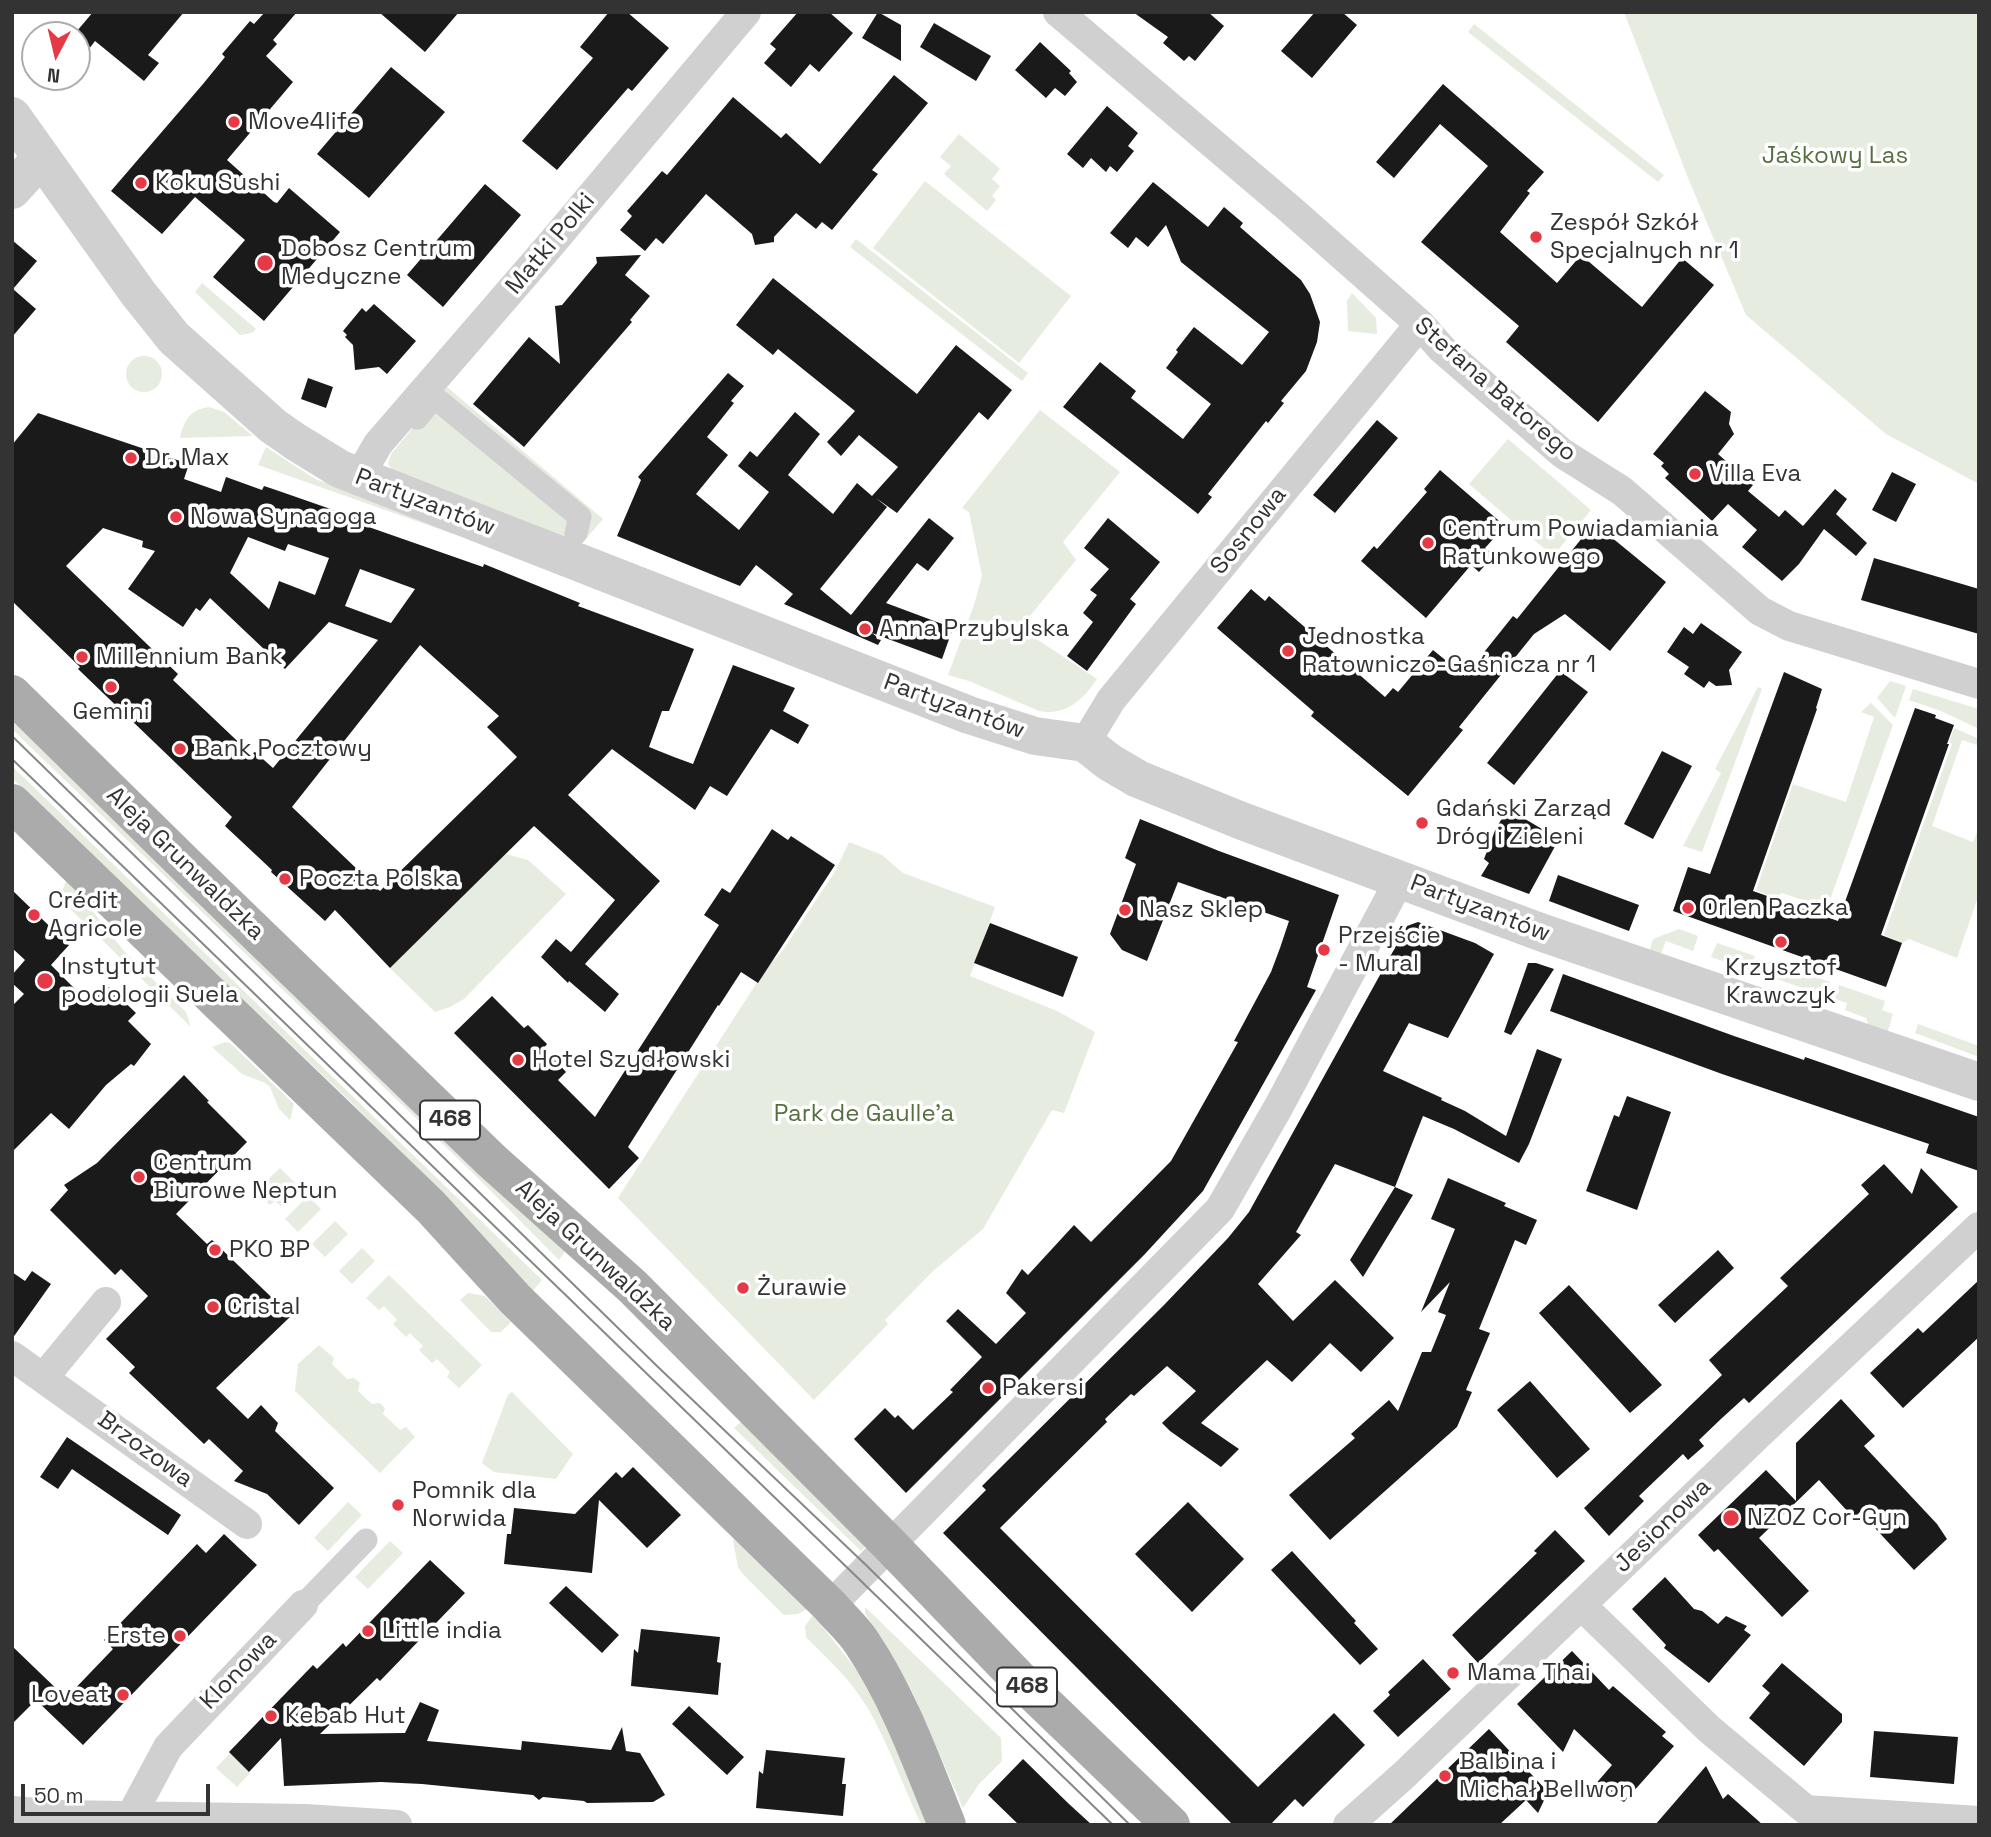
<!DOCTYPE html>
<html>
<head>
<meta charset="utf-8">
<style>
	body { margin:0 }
	#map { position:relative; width:1991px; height:1837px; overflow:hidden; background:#fff; font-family:"Space Grotesk",sans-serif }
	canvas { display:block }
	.frame { position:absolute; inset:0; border:14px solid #333; pointer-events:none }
	.north { position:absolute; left:21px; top:21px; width:70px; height:70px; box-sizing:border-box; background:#fff; border:2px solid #adadad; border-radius:50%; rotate:187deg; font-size:19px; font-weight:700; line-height:28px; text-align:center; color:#333 }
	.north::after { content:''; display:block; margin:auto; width:24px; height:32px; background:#e63946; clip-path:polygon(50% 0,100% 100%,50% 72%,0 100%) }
	.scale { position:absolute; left:21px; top:1784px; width:189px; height:32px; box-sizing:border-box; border:4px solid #333; border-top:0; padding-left:9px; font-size:21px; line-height:24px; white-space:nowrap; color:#333; -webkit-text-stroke:5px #fff; paint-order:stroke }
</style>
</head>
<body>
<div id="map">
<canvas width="1991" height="1837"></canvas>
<div class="frame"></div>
<div class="north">N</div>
<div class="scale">50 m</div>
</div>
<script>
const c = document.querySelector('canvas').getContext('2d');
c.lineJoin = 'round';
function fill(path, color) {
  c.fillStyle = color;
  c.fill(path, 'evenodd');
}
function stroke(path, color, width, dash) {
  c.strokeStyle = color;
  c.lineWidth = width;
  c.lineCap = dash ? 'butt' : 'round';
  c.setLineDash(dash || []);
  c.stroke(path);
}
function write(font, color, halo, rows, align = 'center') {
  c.font = font + ' "Space Grotesk",sans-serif';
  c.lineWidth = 7;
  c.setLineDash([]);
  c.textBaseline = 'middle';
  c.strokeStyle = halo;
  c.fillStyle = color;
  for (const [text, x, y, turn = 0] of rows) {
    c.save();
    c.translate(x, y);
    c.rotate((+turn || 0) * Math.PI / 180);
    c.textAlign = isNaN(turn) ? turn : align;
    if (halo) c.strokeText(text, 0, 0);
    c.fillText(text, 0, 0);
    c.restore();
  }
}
const green = new Path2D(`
	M1624 12H1979V484L1886 434 1746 315 1688 178Z
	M1474 24 1664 175 1658 182 1468 32Z
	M959 134 1000 169 992 179 1000 186 992 196 996 200 987 211 944 174 951 166 940 157Z
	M925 181 1071 296 1019 363 873 248Z
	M856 239 1028 373 1022 381 850 247Z
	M202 283 256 329 252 333 240 335 195 292Z
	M1352 293 1376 318 1377 334 1348 331 1347 301Z
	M126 374a18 18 0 1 1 36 0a18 18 0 1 1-36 0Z
	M447 387 603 519 579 547 395 474 388 464 391 454Z
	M209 407 224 412 253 436 180 438C184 421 189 410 209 407Z
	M1040 410 1120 472 1063 542 1076 560 1020 628 1097 679C1083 700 1066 716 1039 711L969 681 948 675 974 605 982 576 969 512 962 508Z
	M1508 439 1591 510 1553 556 1469 484Z
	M266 447 315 479 455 530 453 534 258 465Z
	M1890 681 1906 686 1895 718 1877 698Z
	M1758 687 1762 689 1702 852 1683 846 1721 773 1715 769Z
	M1913 689 1979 709V729L1941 711 1909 700Z
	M1871 703 1893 725 1831 897 1818 905 1782 893 1776 898 1756 890 1793 784 1846 802 1874 717 1861 712Z
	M12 720 566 1250 559 1260 476 1176 12 729Z
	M1954 728 1979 739 1977 745 1962 740 1932 826 1973 842 1979 828V894L1957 958 1909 939 1902 943 1884 935 1952 744 1949 742Z
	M12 766 542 1280 532 1292 466 1219 353 1104 12 778Z
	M849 842 882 855 903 873 995 907 970 976 1057 1011 1095 1032 1064 1113 1052 1110 983 1229 932 1272 885 1320 888 1324 814 1400 618 1198 765 970 783 950 836 870Z
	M506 854 528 860 566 894 464 999 450 1007 435 1012 390 968Z
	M67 879 124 951 186 1012 191 1027 59 898Z
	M1679 929 1698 936 1693 951 1666 941 1659 958 1650 949 1653 939Z
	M1717 943 1755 956 1750 970 1711 957Z
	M1776 963 1830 982 1826 996 1771 977Z
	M1839 985 1885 1001 1882 1010 1893 1014 1888 1031 1870 1030 1866 1018 1845 1010 1847 1003 1835 999Z
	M1918 1024 1979 1046V1057L1915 1033Z
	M225 1042 230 1043 294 1104 290 1120 279 1109 270 1087 265 1083 242 1074 212 1047Z
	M280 1168 299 1187 281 1206 275 1201 270 1205 256 1191Z
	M308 1196 321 1209 298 1232 285 1219Z
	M335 1221 348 1234 325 1257 312 1244Z
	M362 1248 375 1261 352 1284 339 1271Z
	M389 1275 482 1365 459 1388 447 1377 450 1372 437 1359 432 1363 419 1350 423 1346 410 1333 406 1337 393 1324 397 1320 384 1306 379 1310 366 1298Z
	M468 1293 485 1296 511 1322 501 1332H491L460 1300Z
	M319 1345 334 1358 332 1364 347 1379 354 1378 360 1383 358 1391 372 1404 380 1403 385 1408 383 1414 400 1430 406 1427 415 1437 380 1473 295 1391 298 1364Z
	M512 1392 573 1454 556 1479 494 1472 482 1463 508 1395Z
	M742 1421 865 1547 861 1551 734 1428Z
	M348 1502 362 1515 328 1551 314 1538Z
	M735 1538 807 1609 798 1614 784 1615 742 1573 738 1567 733 1541Z
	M390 1541 403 1553 368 1589 355 1577Z
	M865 1607 1001 1738 1002 1761 979 1784 963 1808 911 1689 865 1613Z
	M813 1615 860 1674 873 1695 930 1822 923 1825 920 1822C902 1784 889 1744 867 1707 851 1680 828 1659 806 1637L805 1626Z
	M230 1753 250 1773 237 1787 216 1768Z`);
const building = new Path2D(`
	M93 12H184L148 55 159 63 144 81 95 41 77 65V31Z
	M265 12H297L273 40 277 44 266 56 293 82 227 160 274 202 277 203 289 188 340 232 264 321 213 277 245 240 195 197 162 234 111 191 203 84 225 57 222 54 250 21 254 24Z
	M379 12H459L425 52Z
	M609 12H627L669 48 632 91 628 88 557 170 522 141 593 58 580 47Z
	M798 12H829L853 33 819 72 810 64 791 87 764 63 776 49 770 44Z
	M878 12 901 25V61L862 38Z
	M1133 12H1208L1224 26 1195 61 1189 56 1184 61 1163 43 1168 37Z
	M1315 12H1342L1357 25 1312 78 1281 51Z
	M934 23 991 56 976 81 920 47Z
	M1040 42 1071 71 1069 73 1077 82 1065 96 1055 88 1046 98 1015 70Z
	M391 67 445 112 369 198 317 154Z
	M894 75 928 103 872 170 878 174 832 230 822 222 816 229 796 213 774 237V242L755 245 752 234 706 194 663 244 656 238 645 251 620 230 632 216 627 211 662 171 667 175 733 97 781 138 786 133 820 164Z
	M1443 84 1544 172 1527 191 1530 193 1500 232 1557 283 1581 255 1642 307 1682 258 1714 285 1598 422 1506 342 1519 326 1421 242 1488 166 1440 124 1394 178 1376 162Z
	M1107 106 1138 133 1128 146 1134 151 1117 172 1110 166 1106 172 1091 158 1083 168 1067 154Z
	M1153 182 1208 227 1224 207 1243 223 1240 227 1301 280 1310 294 1320 322 1317 342 1306 371 1281 401 1284 403 1268 423 1266 421 1208 494 1212 497 1198 514 1063 407 1100 362 1136 391 1131 398 1183 439 1211 404 1166 368 1178 352 1176 350 1194 327 1242 365 1269 332 1181 262 1166 225 1148 247 1136 237 1128 248 1110 233Z
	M485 184 521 215 443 307 407 275Z
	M12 240 37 261 13 289 36 309 12 337Z
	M641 255 625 275 650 296 630 320 632 322 524 447 473 404 529 337 560 364 555 306 562 305 597 263 596 257Z
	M773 278 917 394 956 345 1012 390 988 420 979 412 897 513 876 498 887 507 820 589 851 615 929 518 954 538 928 571 917 563 886 603 953 628 942 659 872 633 881 640 878 645 784 604 793 594 756 565 740 586 617 536 641 480 638 477 728 373 744 386 731 401 734 403 707 437 728 455 696 494 739 530 769 492 738 466 750 451 757 457 795 412 820 434 788 475 833 514 857 483 872 496 898 467 859 435 841 456 827 442 855 411 778 349 773 355 736 325Z
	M374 304 416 341 387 374 379 367 355 370 353 345 345 337 347 335 343 331 362 308 366 312Z
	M308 378 333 387 326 408 301 399Z
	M1705 391 1731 412 1729 424 1734 434 1718 454 1753 485 1748 491 1779 517 1785 510 1803 526 1835 489 1847 499 1836 514 1867 543 1856 556 1824 529 1799 564 1782 581 1742 547 1757 530 1728 504 1712 521 1665 478 1669 474 1661 466 1664 463 1653 454Z
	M38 413 189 464 184 479 221 492 226 477 262 490 264 486 276 490 365 521 363 525 483 567 484 564 580 603 578 606 694 649 669 711H662L649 747 674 757 693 764 733 665 795 688 783 711 809 725 798 744 771 729 727 796 710 786 695 810 612 749 568 795 660 881 585 964 619 994 605 1012 569 981 568 983 541 957 556 939 571 952 615 900 534 826 390 968 335 910 325 921 271 872 272 870 225 826 232 817 78 669 80 667 12 601V445ZM103 528 143 541 142 547 155 551 128 589 183 627 196 608 200 611 210 598 285 669 329 622 378 640 273 768 255 752 251 754 173 680 178 674 66 566ZM248 537 285 551 288 544 329 558 315 595 279 581 269 609 230 573ZM360 569 415 589 391 623 345 606ZM420 645 499 716 487 727 517 757 380 891 292 807Z
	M1377 420 1398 438 1335 513 1313 495Z
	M1440 470 1505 526 1485 548 1494 555 1479 572 1471 565 1426 618 1361 561 1374 546 1377 549 1427 492 1424 489Z
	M1892 472 1916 484 1896 522 1872 510Z
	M1108 518 1160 562 1130 599 1136 604 1087 671 1067 656 1093 622 1083 613 1097 595 1090 590 1109 569 1084 548Z
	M1594 523 1666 582 1610 651 1565 614 1534 634 1459 727 1463 730 1408 796 1311 716 1314 712 1217 628 1251 589 1265 601 1269 596 1385 697 1393 688 1398 692 1433 650 1465 676 1513 616 1517 619Z
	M1874 558 1979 589V634L1861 600Z
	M1701 623 1742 652 1729 670 1732 685 1716 686 1709 681 1704 688 1684 674 1689 667 1667 652 1684 627 1693 634Z
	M1560 671 1588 692 1514 785 1487 763Z
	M1784 672 1822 689 1816 708 1817 709 1753 891 1838 921 1915 708 1936 715 1935 718 1954 725 1947 744H1949L1881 935 1902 943 1886 987 1673 911 1688 867 1710 874Z
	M1662 751 1692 766 1653 839 1624 824Z
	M1508 809 1559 839 1529 894 1481 876 1489 863 1484 859 1496 828Z
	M1140 819 1219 851 1339 895 1307 987 1316 990 1203 1191 1144 1255 906 1493 854 1439 885 1408 895 1418 898 1415 913 1430 953 1392 950 1390 982 1357 946 1321 958 1309 996 1344 1026 1313 1006 1293 1022 1269 1028 1275 1074 1225 1091 1242 1171 1161 1238 1042 1234 1041 1271 972 1280 948 1289 921 1178 882 1147 961 1122 950 1110 934 1136 864 1125 858Z
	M772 829 788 840 791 836 835 865 758 983 741 972 719 1006 718 1005 628 1147 639 1158 609 1189 454 1033 492 996 524 1028 528 1025 547 1044 544 1048 566 1072 558 1080 595 1117 719 925 704 915 722 888 730 893Z
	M1558 875 1639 905 1629 931 1549 901Z
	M12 890 69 945 51 965 85 999 95 989 101 995 109 987 136 1013 128 1021 151 1044 134 1066 131 1064 106 1085 69 1129 51 1113 12 1152V1006L24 994 12 983V975L25 960 12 948Z
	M1418 922 1475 943 1494 954 1448 1038 1409 1023 1383 1071 1442 1098 1441 1100 1465 1111 1506 1136 1537 1049 1562 1059 1529 1144 1519 1163 1454 1129 1423 1116 1395 1187 1335 1164 1296 1232 1301 1235 1258 1284 1293 1321 1335 1280 1394 1338 1361 1372 1330 1343 1292 1382 1267 1360 1201 1423 1239 1449 1221 1467 1170 1431 1162 1423 1196 1391 1167 1366 1134 1396 1131 1394 1105 1419 1107 1422 1000 1528 1258 1787 1334 1713 1365 1745 1303 1807 1295 1799 1270 1825H1233L943 1533 986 1490 982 1486 1164 1305 1228 1238 1249 1212 1407 926Z
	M990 923 1078 957 1063 997 974 963Z
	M1528 963H1536L1554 969 1511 1035 1504 1032Z
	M1563 974 1734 1036 1804 1060 1805 1057 1979 1117V1171L1926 1153 1929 1144 1722 1074 1550 1011Z
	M184 1075 209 1101 207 1102 247 1142 176 1214 207 1244 212 1240 291 1316 216 1388 248 1419 261 1405 278 1423 275 1431 334 1488 299 1525 267 1494 234 1481 243 1471 209 1439 204 1444 129 1373 135 1367 106 1339 148 1296 121 1269 115 1275 50 1210 68 1190 64 1185 97 1163Z
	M1627 1096 1671 1112 1637 1210 1586 1191 1614 1115 1619 1117Z
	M1884 1164 1912 1194 1921 1168 1958 1207 1749 1403 1744 1398 1722 1418 1699 1440 1704 1446 1688 1460 1683 1454 1639 1496 1644 1501 1609 1536 1584 1508 1722 1375 1709 1360 1788 1286 1780 1278 1869 1194 1861 1185Z
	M1448 1178 1506 1203 1504 1206 1537 1220 1526 1245 1515 1240 1479 1329 1490 1333 1466 1390 1472 1392 1457 1427 1330 1540 1289 1495 1355 1438 1351 1434 1389 1400 1398 1411 1422 1352H1431L1446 1315 1438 1312 1450 1282 1421 1312 1455 1229 1431 1219Z
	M1395 1187 1413 1195 1363 1277 1350 1260Z
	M1718 1250 1734 1268 1675 1323 1658 1305Z
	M32 1271 51 1284 12 1339V1272L25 1281Z
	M1979 1280V1337L1903 1408 1870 1373 1918 1328 1923 1333Z
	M1569 1285 1662 1385 1630 1413 1539 1313Z
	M1530 1381 1590 1449 1557 1478 1497 1410Z
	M1841 1399 1875 1436 1864 1446 1937 1524 1947 1539 1914 1570 1860 1512 1855 1517 1850 1512 1849 1513 1819 1480 1759 1538 1809 1591 1782 1617 1718 1549 1714 1552 1698 1535 1766 1470 1796 1501V1443Z
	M67 1437 181 1515 168 1535 72 1469 58 1489 40 1477Z
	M633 1467 681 1515 647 1548 599 1500 592 1573 504 1564 507 1534H511L514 1508 575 1514 616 1472 622 1478Z
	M1188 1502 1244 1559 1192 1612 1135 1554Z
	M1555 1530 1585 1561 1478 1663 1452 1635 1537 1553 1534 1551Z
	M224 1534 257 1565 83 1745 36 1700 12 1724V1646L66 1698 113 1649 104 1640 197 1544 206 1553Z
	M1292 1551 1356 1621 1354 1623 1378 1649 1360 1665 1271 1570Z
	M430 1560 465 1593 380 1681 377 1678 320 1734 405 1733 420 1702 439 1710 427 1741 521 1750 522 1741 611 1750 622 1727 626 1751 640 1753 665 1795 653 1802 587 1803 584 1801 543 1797 539 1800 533 1795 422 1784 381 1782 284 1786 281 1738 249 1772 229 1752 313 1665 317 1669 343 1643 346 1647Z
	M1665 1577 1694 1609 1702 1611 1718 1624 1726 1616 1747 1626 1744 1630 1751 1635 1709 1683 1664 1648 1666 1645 1632 1609Z
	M566 1586 619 1635 602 1653 549 1603Z
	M641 1629 720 1637 717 1662 721 1663 718 1695 631 1686 634 1649 638 1653Z
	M1572 1651 1609 1690 1613 1686 1666 1732 1662 1736 1674 1746 1624 1802 1593 1787 1612 1765 1574 1729 1563 1752 1517 1704Z
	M1423 1659 1451 1689 1398 1737 1373 1711 1390 1695 1388 1692Z
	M1782 1663 1842 1714V1722L1804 1766 1749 1718 1770 1693 1762 1686Z
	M689 1706 744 1757 727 1775 672 1724Z
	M1489 1729 1548 1792 1538 1813 1526 1800 1499 1825H1389Z
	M1874 1731 1958 1737 1954 1784 1870 1777Z
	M766 1750 845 1758 842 1784H846L843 1816 756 1808 759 1771 763 1774Z
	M1023 1759 1069 1804 1092 1825H1019L988 1795Z
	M1706 1766 1723 1799 1728 1794 1763 1825H1655Z`);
const pedestrian = new Path2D(`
	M417 418 434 397 580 517 576 533
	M303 1605 366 1540`);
const minor = new Path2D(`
	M1058 12 1291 210 1420 324 1442 349 1562 453 1622 491 1760 611 1789 626 1979 684
	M359 477 378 444 551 244 746 12
	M1085 743 1111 700 1420 324
	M12 1356 247 1524
	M44 1377 106 1302
	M830 1606 1220 1209 1279 1106 1400 879
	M1582 1606 1709 1729 1806 1810 1979 1821
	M12 1811 62 1815 305 1819 397 1825
	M131 1816 168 1747 303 1605
	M1348 1825 1404 1775 1761 1432 1979 1227`);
const tertiary = new Path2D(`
	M12 116 138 293 174 338 273 426 296 442 340 469 969 715 1035 736 1085 743 1109 762 1138 779 1242 821 1543 933 1979 1082
	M12 190 41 158`);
const primary = new Path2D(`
	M12 694 183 862 492 1161 633 1287 889 1544 1018 1678 1171 1825
	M12 803 431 1207 515 1299 830 1606C840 1618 853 1629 862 1643 899 1698 922 1763 947 1825`);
const tram = new Path2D(`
	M12 736 658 1367 867 1566 1130 1825
	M12 759 1113 1825`);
const markers = [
	[234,122,7,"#e63946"],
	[141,183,7,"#e63946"],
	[1536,237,7,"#e63946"],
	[265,263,9,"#e63946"],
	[131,458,7,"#e63946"],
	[1695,474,7,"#e63946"],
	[176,517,7,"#e63946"],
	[1428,543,7,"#e63946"],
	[865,629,7,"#e63946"],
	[1288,651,7,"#e63946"],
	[82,657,7,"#e63946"],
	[111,687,7,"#e63946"],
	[180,749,7,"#e63946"],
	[1422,823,7,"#e63946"],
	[285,879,7,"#e63946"],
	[1688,908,7,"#e63946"],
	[1125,910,7,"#e63946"],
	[34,915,7,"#e63946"],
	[1781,942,7,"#e63946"],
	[1324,950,7,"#e63946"],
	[45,981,9,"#e63946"],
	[518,1060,7,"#e63946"],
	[139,1177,7,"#e63946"],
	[215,1250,7,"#e63946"],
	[743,1288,7,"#e63946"],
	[213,1307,7,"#e63946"],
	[988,1388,7,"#e63946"],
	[398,1505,7,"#e63946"],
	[1731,1518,9,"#e63946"],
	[368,1631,7,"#e63946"],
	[180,1636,7,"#e63946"],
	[1453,1673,7,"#e63946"],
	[123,1695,7,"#e63946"],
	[271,1716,7,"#e63946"],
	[1445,1776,7,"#e63946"]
];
const shields = [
	[450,1120,60],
	[1027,1687,60]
];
const shieldNames = [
	["468",450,1120],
	["468",1027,1687]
];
const poiNames = [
	["Move4life",248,122],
	["Koku Sushi",155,183],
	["Zespół Szkół",1550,223],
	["Specjalnych nr 1",1550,251],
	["Dobosz Centrum",281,249],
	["Medyczne",281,277],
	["Dr. Max",145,458],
	["Villa Eva",1709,474],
	["Nowa Synagoga",190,517],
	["Centrum Powiadamiania",1442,529],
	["Ratunkowego",1442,557],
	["Anna Przybylska",879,629],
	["Jednostka",1302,637],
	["Ratowniczo-Gaśnicza nr 1",1302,665],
	["Millennium Bank",96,657],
	["Gemini",111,712,"center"],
	["Bank Pocztowy",194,749],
	["Gdański Zarząd",1436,809],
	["Dróg i Zieleni",1436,837],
	["Poczta Polska",299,879],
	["Crédit",48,901],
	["Agricole",48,929],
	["Orlen Paczka",1702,908],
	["Nasz Sklep",1139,910],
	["Przejście",1338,936],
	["- Mural",1338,964],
	["Instytut",61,967],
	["podologii Suela",61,995],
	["Krzysztof",1781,968,"center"],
	["Krawczyk",1781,996,"center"],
	["Hotel Szydłowski",532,1060],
	["Centrum",153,1163],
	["Biurowe Neptun",153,1191],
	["PKO BP",229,1250],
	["Żurawie",757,1288],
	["Cristal",227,1307],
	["Pakersi",1002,1388],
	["Pomnik dla",412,1491],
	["Norwida",412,1519],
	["NZOZ Cor-Gyn",1747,1518],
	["Little india",382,1631],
	["Erste",166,1636,"right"],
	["Mama Thai",1467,1673],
	["Loveat",109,1695,"right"],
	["Kebab Hut",285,1716],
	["Balbina i",1459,1762],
	["Michał Bellwon",1459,1790]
];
const parkNames = [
	["Jaśkowy Las",1835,156],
	["Park de Gaulle'a",864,1114]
];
const streetNames = [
	["Matki Polki",551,244,-50],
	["Stefana Batorego",1495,390,41],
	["Partyzantów",425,503,21],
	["Sosnowa",1249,531,-51],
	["Partyzantów",954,707,20],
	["Aleja Grunwaldzka",185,864,44],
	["Partyzantów",1480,909,21],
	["Aleja Grunwaldzka",595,1256,43],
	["Brzozowa",145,1450,36],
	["Jesionowa",1663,1526,-44],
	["Klonowa",239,1671,-46]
];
fill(green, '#e6ecdf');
fill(building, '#1a1a1a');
stroke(pedestrian, '#d0d0d0', 23);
stroke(minor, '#d0d0d0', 30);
stroke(tertiary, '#d0d0d0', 38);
stroke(primary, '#ababab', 38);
stroke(tram, '#888', 2);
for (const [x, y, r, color] of markers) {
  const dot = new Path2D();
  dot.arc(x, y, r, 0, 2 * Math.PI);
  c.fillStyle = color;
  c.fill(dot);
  stroke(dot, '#fff', 2.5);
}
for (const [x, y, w] of shields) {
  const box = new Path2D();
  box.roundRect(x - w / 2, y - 19.5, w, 39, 5);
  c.fillStyle = '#fff';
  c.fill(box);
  stroke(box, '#333', 2);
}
write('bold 23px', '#333', null, shieldNames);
write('24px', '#333', '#fff', poiNames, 'left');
write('24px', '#56703f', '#fff', parkNames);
write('24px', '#333', '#fff', streetNames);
</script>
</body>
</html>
